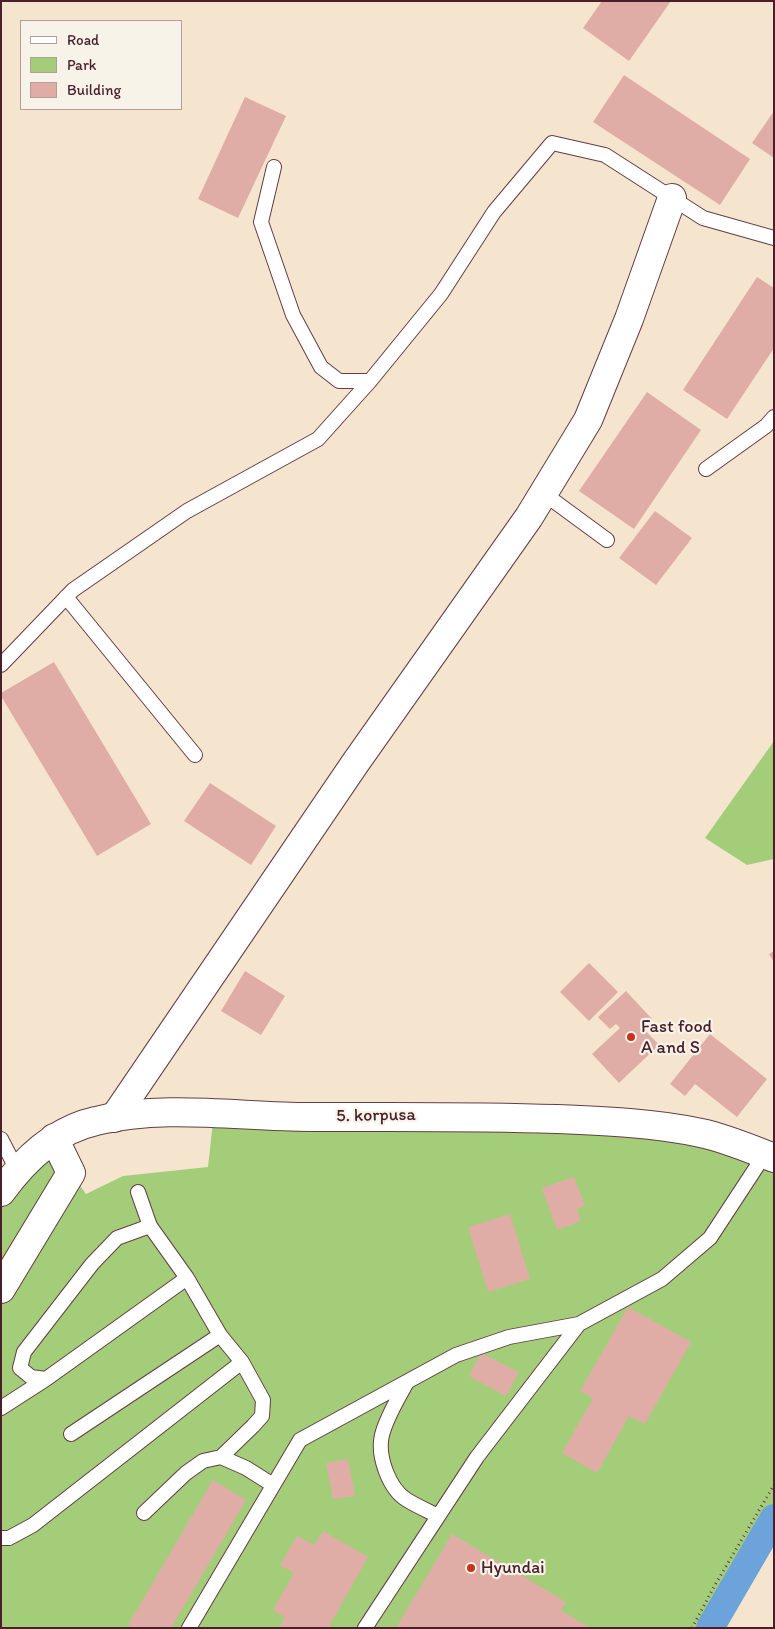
<!DOCTYPE html>
<html>
<head>
<meta charset="utf-8">
<style>
	body { margin:0 }
	#map { position:relative; width:775px; height:1629px; overflow:hidden; background:#f5e5cf; font-family:Itim,sans-serif }
	canvas { display:block }
	.frame { position:absolute; inset:0; border:2px solid #4a1f2b; pointer-events:none }
	.legend { position:absolute; left:20px; top:20px; width:162px; height:90px; box-sizing:border-box; background:#f7f3e8; border:1px solid #b29e9c; margin:0; padding:6px 9px; list-style:none; font-size:15px; color:#4a1f2b }
	.legend li { display:flex; align-items:center; gap:10px; height:25px }
	.legend b { width:25px; border:1px solid #b29e9c }
</style>
</head>
<body>
<div id="map">
<canvas width="775" height="1629"></canvas>
<div class="frame"></div>
<ul class="legend">
<li><b style="height:6px;background:#fff"></b>Road</li>
<li><b style="height:14px;background:#a4cd79"></b>Park</li>
<li><b style="height:14px;background:#e0ada6"></b>Building</li>
</ul>
</div>
<script>
const c = document.querySelector('canvas').getContext('2d');
c.lineJoin = 'round';
function fill(path, color) {
  c.fillStyle = color;
  c.fill(path, 'evenodd');
}
function stroke(path, color, width, dash) {
  c.strokeStyle = color;
  c.lineWidth = width;
  c.lineCap = dash ? 'butt' : 'round';
  c.setLineDash(dash || []);
  c.stroke(path);
}
function write(font, color, halo, rows, align = 'center') {
  c.font = font + ' Itim,sans-serif';
  c.lineWidth = 4.5;
  c.setLineDash([]);
  c.textBaseline = 'middle';
  c.strokeStyle = halo;
  c.fillStyle = color;
  for (const [text, x, y, turn = 0] of rows) {
    c.save();
    c.translate(x, y);
    c.rotate((+turn || 0) * Math.PI / 180);
    c.textAlign = isNaN(turn) ? turn : align;
    if (halo) c.strokeText(text, 0, 0);
    c.fillText(text, 0, 0);
    c.restore();
  }
}
const green = new Path2D(`
	M774 741V859L747 865 705 838Z
	M214 1113 568 1120 774 1158V1518L710 1628H1V1192L54 1138 71 1173 86 1194 123 1176 208 1167Z`);
const canal = new Path2D(`
	M710 1628 774 1518`);
const building = new Path2D(`
	M602 1H671L629 61 583 28Z
	M624 75 750 159 720 205 593 122Z
	M245 97 286 116 238 218 198 199Z
	M774 111V158L752 143Z
	M757 277 774 288V348L727 419 683 390Z
	M647 392 701 430 634 529 579 491Z
	M655 511 692 538 656 585 619 558Z
	M54 662 151 824 97 856 1 696V693Z
	M210 783 276 826 251 865 184 821Z
	M774 951V962L769 954Z
	M589 963 618 992 589 1021 560 992Z
	M245 971 285 996 261 1035 221 1011Z
	M626 991 652 1019 642 1027 659 1045 619 1083 592 1054 620 1028 616 1024 610 1029 598 1017Z
	M710 1034 767 1079 737 1117 695 1084 685 1096 670 1084Z
	M574 1177 585 1206 577 1209 581 1221 557 1230 542 1188Z
	M510 1214 530 1279 488 1292 468 1227Z
	M628 1307 691 1342 645 1424 629 1416 597 1473 562 1453 593 1398 580 1391Z
	M481 1353 519 1372 506 1396 469 1376Z
	M348 1459 355 1496 333 1499 326 1463Z
	M213 1480 246 1500 171 1628H134L128 1625Z
	M323 1531 368 1557 328 1628H279L285 1617 273 1610 294 1573 280 1565 297 1536 314 1545Z
	M452 1534 566 1602 561 1610 590 1628H396Z`);
const path = new Path2D(`
	M692 1628 715 1585 774 1485`);
const lane = new Path2D(`
	M274 167 261 222 293 315 321 367 339 381H370
	M706 469 766 426 774 417
	M543 493 607 540
	M66 597 195 755
	M1 665 73 590 187 511 318 439 370 381 441 294 494 212 552 143 605 155 703 218 774 238
	M1 1139 17 1170
	M138 1192 150 1226 187 1278 220 1335 242 1362 263 1400 262 1416 253 1426 221 1457 203 1461 186 1473 144 1513
	M46 1379 31 1377 20 1368 24 1352 92 1264 117 1238 150 1226
	M407 1382C398 1399 387 1416 382 1435 377 1456 389 1489 407 1500 417 1506 428 1511 438 1516
	M1 1408 46 1379 187 1278
	M71 1434 220 1335
	M221 1457 246 1468 273 1485
	M1 1538H9L33 1525 242 1362
	M189 1628 300 1440 456 1355 509 1337 579 1324 662 1279 710 1238 765 1154
	M365 1628 477 1457 579 1324`);
const street = new Path2D(`
	M114 1118 356 762 529 517 588 420 629 319 672 198
	M1 1289 71 1173 54 1138`);
const secondary = new Path2D(`
	M1 1192C24 1160 55 1130 96 1121 165 1104 239 1117 310 1117 392 1117 474 1116 556 1119 604 1121 654 1123 701 1133 725 1138 751 1149 774 1158`);
const markers = [
	[631,1037,5,"#c8321e"],
	[471,1568,5,"#c8321e"]
];
const poiNames = [
	["Fast food",641,1027],
	["A and S",641,1048],
	["Hyundai",481,1568]
];
const streetNames = [
	["5. korpusa",376,1116,-1]
];
fill(green, '#a4cd79');
stroke(canal, '#6ba3da', 28);
fill(building, '#e0ada6');
stroke(lane, '#643d44', 16);
stroke(street, '#643d44', 30);
stroke(secondary, '#643d44', 30);
stroke(path, '#643d44', 3, [1, 4]);
stroke(lane, '#fff', 14);
stroke(street, '#fff', 28);
stroke(secondary, '#fff', 28);
for (const [x, y, r, color] of markers) {
  const dot = new Path2D();
  dot.arc(x, y, r, 0, 2 * Math.PI);
  c.fillStyle = color;
  c.fill(dot);
  stroke(dot, '#f7f3e8', 2);
}
write('18px', '#4a1f2b', '#f7f3e8', poiNames, 'left');
write('18px', '#4a1f2b', '#f7f3e8', streetNames);
</script>
</body>
</html>
